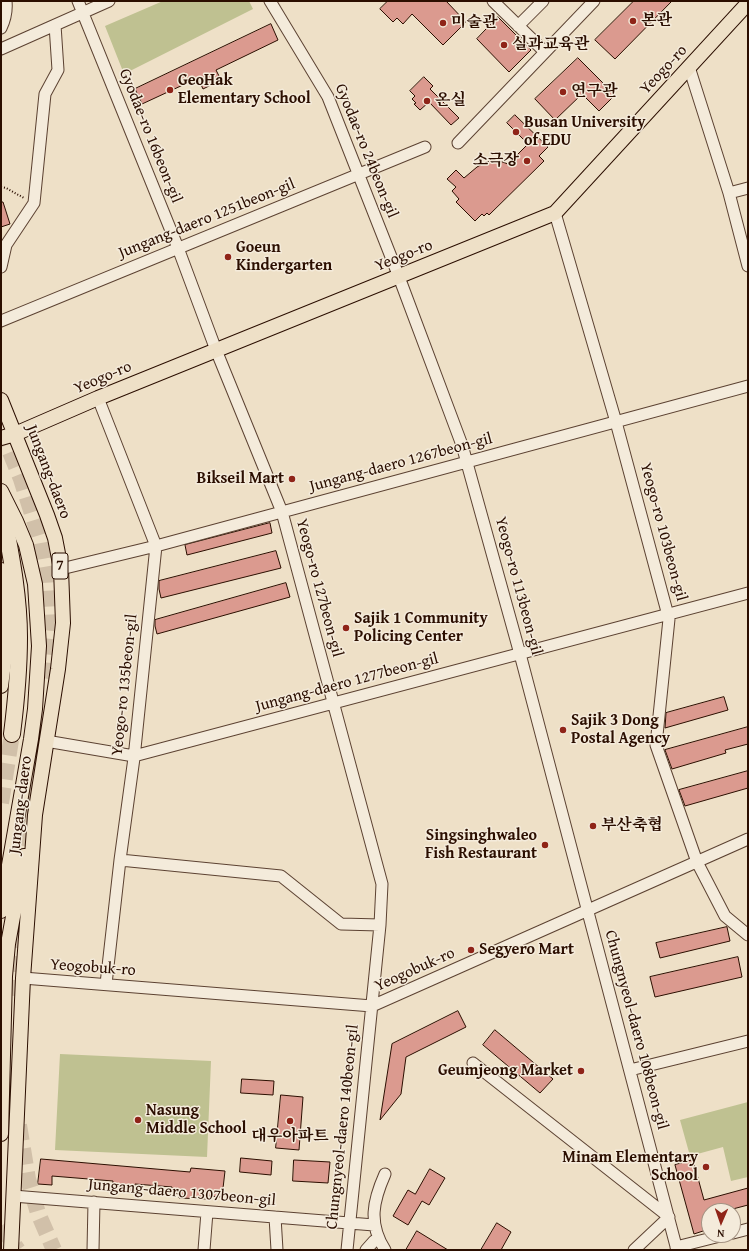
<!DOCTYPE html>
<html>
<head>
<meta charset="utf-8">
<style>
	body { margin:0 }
	#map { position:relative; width:749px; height:1251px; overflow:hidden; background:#eee0c7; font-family:"Gentium Book Plus",serif }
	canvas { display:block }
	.frame { position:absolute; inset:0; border:2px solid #2b0e00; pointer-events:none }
	.north { position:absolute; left:701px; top:1203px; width:40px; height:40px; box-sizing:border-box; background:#f4ebdb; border:1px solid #a49383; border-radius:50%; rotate:182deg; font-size:11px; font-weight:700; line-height:16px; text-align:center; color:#2b0e00 }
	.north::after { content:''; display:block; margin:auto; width:14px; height:18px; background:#8f2418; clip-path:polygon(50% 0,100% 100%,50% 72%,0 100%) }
</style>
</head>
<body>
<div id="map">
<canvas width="749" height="1251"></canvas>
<div class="frame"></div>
<div class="north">N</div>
</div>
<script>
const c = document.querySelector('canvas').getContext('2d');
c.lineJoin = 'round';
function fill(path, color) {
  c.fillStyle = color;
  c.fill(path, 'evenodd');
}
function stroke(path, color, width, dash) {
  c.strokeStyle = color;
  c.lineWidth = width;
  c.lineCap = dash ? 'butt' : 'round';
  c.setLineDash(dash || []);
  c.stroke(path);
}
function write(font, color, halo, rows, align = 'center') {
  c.font = font + ' "Gentium Book Plus","Noto Serif KR",serif';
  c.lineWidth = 3;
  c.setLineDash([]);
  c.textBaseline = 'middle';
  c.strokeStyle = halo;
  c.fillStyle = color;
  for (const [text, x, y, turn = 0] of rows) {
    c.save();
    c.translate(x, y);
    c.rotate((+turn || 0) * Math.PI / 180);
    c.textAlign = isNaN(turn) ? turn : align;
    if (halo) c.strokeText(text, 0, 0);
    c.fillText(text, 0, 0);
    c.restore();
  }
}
const green = new Path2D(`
	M163 1H249L253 9 124 74 105 26Z
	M60 1054 211 1061 207 1157 55 1150Z
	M748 1102V1177L731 1181 723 1147 690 1156 680 1120Z`);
const building = new Path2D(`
	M388 1H446L466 22 443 45 412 14 403 24 397 18 393 22 380 9Z
	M634 1H672L615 59 595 40Z
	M498 17 531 50 509 72 477 39Z
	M271 24 278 40 216 70 221 80 203 89 198 78 142 104 135 89Z
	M578 58 615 95 599 111 582 94 555 120 535 99Z
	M424 77 433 86 430 89 459 118 451 125 429 102 420 110 414 104 416 103 412 99 415 96 410 91Z
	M515 115 548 147 539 156 544 161 489 215 487 213 484 216 482 214 475 221 456 202 459 199 452 191 456 187 447 179 456 170 464 178 477 167 486 162 497 160 508 164 528 144 507 123Z
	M1 202H3L10 224 1 227Z
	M270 523 272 533 187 555 185 545Z
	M276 551 281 568 161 598 159 589V581Z
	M286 583 290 597 157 634 155 626V620Z
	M724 697 728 710 665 728 666 713Z
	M748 727V744L725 750 726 753 672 769 665 750Z
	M748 771V788L685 806 679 790Z
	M727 927 730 941 660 958 656 943Z
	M738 957 742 977 655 997 650 977Z
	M458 1011 466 1027 406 1057 401 1094 380 1120 392 1044Z
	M495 1030 553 1079 540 1093 483 1045Z
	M242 1079 274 1081 273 1095 241 1093Z
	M281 1095 303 1097 299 1150 276 1148Z
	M241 1158 272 1161 271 1175 240 1172Z
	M41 1159 190 1172 191 1168 225 1171 222 1197 209 1196 208 1199 179 1198V1194L172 1193V1187L135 1184 134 1193 112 1191 113 1181 52 1176V1185L38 1184Z
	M294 1160 330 1162 328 1183 293 1181Z
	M693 1160 704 1200 748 1188V1205L725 1211H709V1215L706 1216 709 1229 694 1234 675 1165Z
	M430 1169 445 1178 429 1205 422 1201 408 1225 393 1216 408 1190 415 1194Z
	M497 1223 511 1232 501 1250H481Z
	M417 1231 448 1250H406Z`);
const highwayTunnel = new Path2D(`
	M1 430 21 479 39 536 46 577 49 630 43 685
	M1 803 12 734
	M22 870 37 740
	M16 996 18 907
	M19 1125 28 1179 38 1213 54 1250
	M1 1226 18 1250`);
const path = new Path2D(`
	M1 187 6 188 24 198`);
const minor = new Path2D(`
	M78 1 178 248 216 350 282 512 382 884 380 925 347 1250
	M270 1 328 97 399 277 462 445 520 654 677 1250
	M493 1 545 52
	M518 26 543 1
	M1 28C6 18 7 11 6 1
	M1 49 109 1
	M689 67 729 193 748 266
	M458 143 594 1
	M729 193 748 188
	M555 213 616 422 669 619 656 745 697 862 725 916 748 935
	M1 267 6 245 34 203 45 94 58 70 55 25
	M1 321 425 147
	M98 398 156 546 134 758 120 860 106 984
	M61 569 156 546 748 386
	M46 741 134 756 748 593
	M120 860 281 876 341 924 380 925
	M23 978 372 1006 748 839
	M473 1063 669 1217 634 1250
	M630 1070 748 1041
	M13 1196 374 1225
	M275 1217 277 1250
	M733 1233 748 1229
	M676 1247 724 1235
	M93 1250 94 1202
	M204 1250 207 1212
	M366 1250 374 1241
	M385 1250C368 1223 373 1201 385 1174`);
const major = new Path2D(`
	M1 400 47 515 55 538 61 569 63 623 58 669 35 815 23 978 11 1250
	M1 438 15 434 98 398 555 213 748 3
	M1 491 16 521 26 545 35 584 39 646 35 709 31 739 1 911
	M1 570 7 614 4 663 1 686
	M1 1134 5 976 8 944 24 856`);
const highway = new Path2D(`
	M1 501C9 546 19 591 19 637 19 669 16 702 12 734`);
const markers = [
	[633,21,4,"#8f2418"],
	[443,23,4,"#8f2418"],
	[504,45,4,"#8f2418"],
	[170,90,4,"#8f2418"],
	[563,92,4,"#8f2418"],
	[427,101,4,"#8f2418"],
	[516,132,4,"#8f2418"],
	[527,161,4,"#8f2418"],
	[228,257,4,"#8f2418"],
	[292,479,4,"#8f2418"],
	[346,628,4,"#8f2418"],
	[563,730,4,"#8f2418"],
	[593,826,4,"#8f2418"],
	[545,845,4,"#8f2418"],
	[471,950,4,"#8f2418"],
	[581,1071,4,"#8f2418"],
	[138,1120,4,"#8f2418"],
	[290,1121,4,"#8f2418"],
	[706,1167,4,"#8f2418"]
];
const shields = [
	[60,566,16]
];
const shieldNames = [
	["7",60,566]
];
const poiNames = [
	["본관",641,21],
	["미술관",451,23],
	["실과교육관",512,45],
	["GeoHak",178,81],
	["Elementary School",178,99],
	["연구관",571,92],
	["온실",435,101],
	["Busan University",524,123],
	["of EDU",524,141],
	["소극장",519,161,"right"],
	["Goeun",236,248],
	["Kindergarten",236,266],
	["Bikseil Mart",284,479,"right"],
	["Sajik 1 Community",354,619],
	["Policing Center",354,637],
	["Sajik 3 Dong",571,721],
	["Postal Agency",571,739],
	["부산축협",601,826],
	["Singsinghwaleo",537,836,"right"],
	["Fish Restaurant",537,854,"right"],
	["Segyero Mart",479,950],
	["Geumjeong Market",573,1071,"right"],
	["Nasung",146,1111],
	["Middle School",146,1129],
	["대우아파트",290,1137,"center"],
	["Minam Elementary",698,1158,"right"],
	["School",698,1176,"right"]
];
const streetNames = [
	["Yeogo-ro",664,70,-47],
	["Gyodae-ro 16beon-gil",150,136,68],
	["Gyodae-ro 24beon-gil",366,151,68],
	["Jungang-daero 1251beon-gil",207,219,-22],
	["Yeogo-ro",404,256,-22],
	["Yeogo-ro",103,378,-23],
	["Jungang-daero 1267beon-gil",401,463,-15],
	["Jungang-daero",48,472,69],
	["Yeogo-ro 103beon-gil",663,532,75],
	["Yeogo-ro 113beon-gil",518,586,75],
	["Yeogo-ro 127beon-gil",319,588,75],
	["Jungang-daero 1277beon-gil",347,683,-15],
	["Yeogo-ro 135beon-gil",125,685,-84],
	["Jungang-daero",21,805,-83],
	["Yeogobuk-ro",93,968,4],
	["Yeogobuk-ro",415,970,-24],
	["Chungnyeol-daero 108beon-gil",636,1030,75],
	["Chungnyeol-daero 140beon-gil",343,1127,-84],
	["Jungang-daero 1307beon-gil",182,1193,5]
];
fill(green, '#bfc191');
fill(building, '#db9a8f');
stroke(building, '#2b0e00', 1);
stroke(highwayTunnel, '#d1c0a9', 16, [16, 8]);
stroke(minor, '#5c4232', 13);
stroke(major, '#2b0e00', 16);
stroke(highway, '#2b0e00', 18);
stroke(path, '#2b0e00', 2, [1, 2]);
stroke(minor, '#f4ebdb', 11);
stroke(major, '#eee0c7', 14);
stroke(highway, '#eee0c7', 16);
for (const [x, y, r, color] of markers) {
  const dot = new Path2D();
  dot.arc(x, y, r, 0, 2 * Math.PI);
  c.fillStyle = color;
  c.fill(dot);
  stroke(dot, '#f4ebdb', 1.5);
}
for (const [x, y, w] of shields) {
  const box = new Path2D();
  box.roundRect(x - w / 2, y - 13, w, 26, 3);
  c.fillStyle = '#f4ebdb';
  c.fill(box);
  stroke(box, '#2b0e00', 1);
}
write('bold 15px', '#2b0e00', null, shieldNames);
write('bold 16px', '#2b0e00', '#f4ebdb', poiNames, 'left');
write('16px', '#2b0e00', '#f4ebdb', streetNames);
</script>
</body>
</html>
